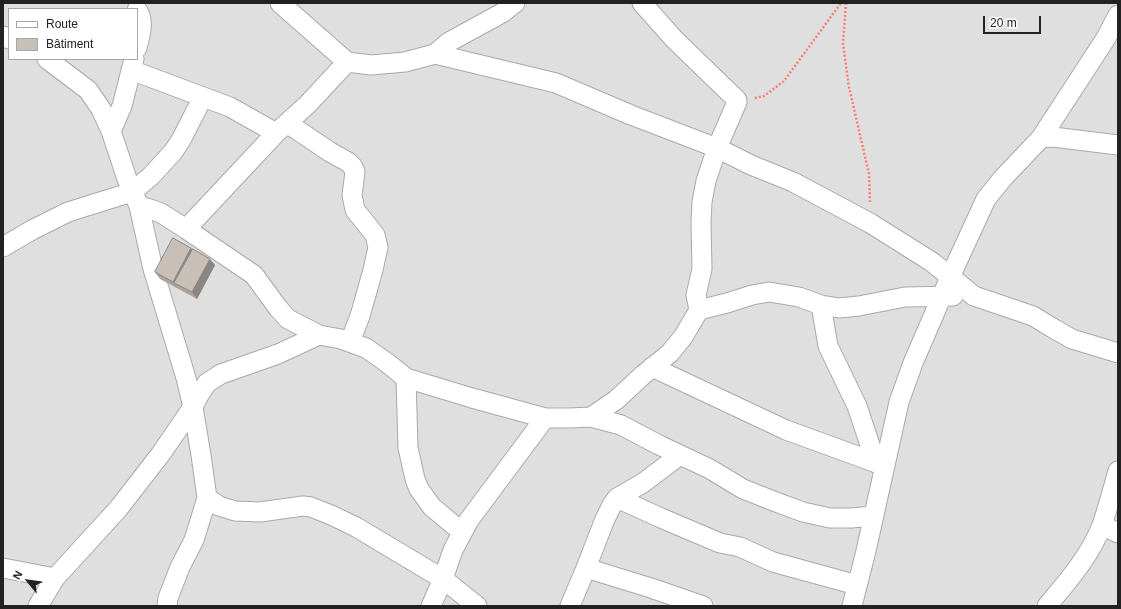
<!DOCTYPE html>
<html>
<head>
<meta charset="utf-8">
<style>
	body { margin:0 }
	#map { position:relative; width:1121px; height:609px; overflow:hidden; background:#f2efe9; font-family:Helvetica,sans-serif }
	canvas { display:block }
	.frame { position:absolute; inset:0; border:4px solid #222; pointer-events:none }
	.legend { position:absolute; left:8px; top:8px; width:130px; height:52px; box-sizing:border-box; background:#fff; border:1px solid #a7a7a7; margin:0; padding:5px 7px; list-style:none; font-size:12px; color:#222 }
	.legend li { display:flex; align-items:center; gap:8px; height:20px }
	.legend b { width:20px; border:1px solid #a7a7a7 }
	.north { position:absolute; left:8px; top:561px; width:40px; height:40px; -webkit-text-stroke:3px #fff; paint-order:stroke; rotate:299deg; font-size:11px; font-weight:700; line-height:16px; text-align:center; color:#222 }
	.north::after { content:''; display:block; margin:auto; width:14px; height:18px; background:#222; clip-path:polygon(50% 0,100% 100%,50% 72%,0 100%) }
	.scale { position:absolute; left:983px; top:16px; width:58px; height:18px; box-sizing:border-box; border:2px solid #222; border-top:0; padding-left:5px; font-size:12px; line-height:14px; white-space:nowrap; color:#222; -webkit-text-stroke:3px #fff; paint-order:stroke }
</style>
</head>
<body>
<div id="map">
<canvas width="1121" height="609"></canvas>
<div class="frame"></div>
<ul class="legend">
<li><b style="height:5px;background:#fff"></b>Route</li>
<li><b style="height:11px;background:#c7bfb8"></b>Bâtiment</li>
</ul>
<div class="north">N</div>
<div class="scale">20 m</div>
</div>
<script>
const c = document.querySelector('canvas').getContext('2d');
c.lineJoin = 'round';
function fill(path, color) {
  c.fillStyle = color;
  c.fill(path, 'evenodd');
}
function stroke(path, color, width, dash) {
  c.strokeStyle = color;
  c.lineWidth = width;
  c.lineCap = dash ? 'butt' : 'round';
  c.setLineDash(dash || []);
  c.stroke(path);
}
const residential = new Path2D(`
	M3 3H1118V606H3ZM9 9H137V59H9Z`);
const path = new Path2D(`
	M846 3 843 44 849 87 869 174 870 202
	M755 98 764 96 784 81 841 3`);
const street = new Path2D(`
	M280 3 347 62 371 65 405 62 435 54 449 42 502 13 515 3
	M137 10C145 20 140 36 137 48
	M3 36 9 39
	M435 54 556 83 631 115 717 148 751 165 793 182 870 223 932 262 974 296 1033 316 1051 327 1072 339 1118 353
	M131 70 230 107 276 133
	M287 123 330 152 348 162 353 167 355 172 352 195 355 210 375 235 378 247 373 270 360 316 350 342
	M111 131 122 106 134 59
	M1041 138 1106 38 1118 15
	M139 206 150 209 161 213 186 229 254 275 278 308 288 319 319 335 341 339 366 348 386 362 406 378 408 448 415 479 419 489 432 507 462 532
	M186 229 276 133 308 104 347 62
	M3 247 32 230 68 212 132 192 151 176 173 152 181 140 203 97
	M821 305 828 346 857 406 876 463
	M699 310 727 303 752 295 769 292 799 297 821 305 839 308 859 306 905 297 953 296
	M652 367 786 430 885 466
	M406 378 472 398 545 418
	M591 417 621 425 659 445 710 469 743 489 776 502 803 512 830 518H851L874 516
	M207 498 219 506 235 511 260 512 303 506 311 507 331 515 356 527 443 579 477 606
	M617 498 661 518 720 543 740 547 773 562 857 585
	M1102 525 1118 533
	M3 568 55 578
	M586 568 605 519 612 505 617 498 643 483 680 455
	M38 606 55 578 118 509 160 455 193 407 186 378 153 269 139 206 127 179 111 131 101 109 88 90 47 59
	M167 606 168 598 180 567 194 540 207 498 201 455 193 407 199 395 207 383 221 374 278 354 319 335
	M431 606 443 579 453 550 469 520 545 418H569L591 417 616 400 643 375 670 353 683 337 699 310 696 295 702 269 701 222 702 202 706 181 717 148 737 102V100L674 39 642 3
	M570 606 586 568 651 588 703 606
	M852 606 866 551 899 402 913 363 951 275 986 199 1003 178 1041 138 1053 137 1118 145
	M1047 606C1068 581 1090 556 1102 525 1108 507 1113 489 1118 471`);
const wall = new Path2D(`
	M192 250 215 265 197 299 160 279 155 272Z`);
const shadedWall = new Path2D(`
	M191 248 196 255 174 283 178 289 173 282Z
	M210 259 215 265 197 299 192 292Z`);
const building = new Path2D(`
	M173 238 191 248 173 282 155 272Z
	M193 249 210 259 192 292 174 283Z`);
fill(residential, '#e0dfdf');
stroke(street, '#a9a9a9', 21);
stroke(path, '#fa8072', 2.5, [2, 2]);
stroke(street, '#fff', 19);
fill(wall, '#aba49e');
fill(shadedWall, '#8b8681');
fill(building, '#c7bfb8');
stroke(building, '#8b8681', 1);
</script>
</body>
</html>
